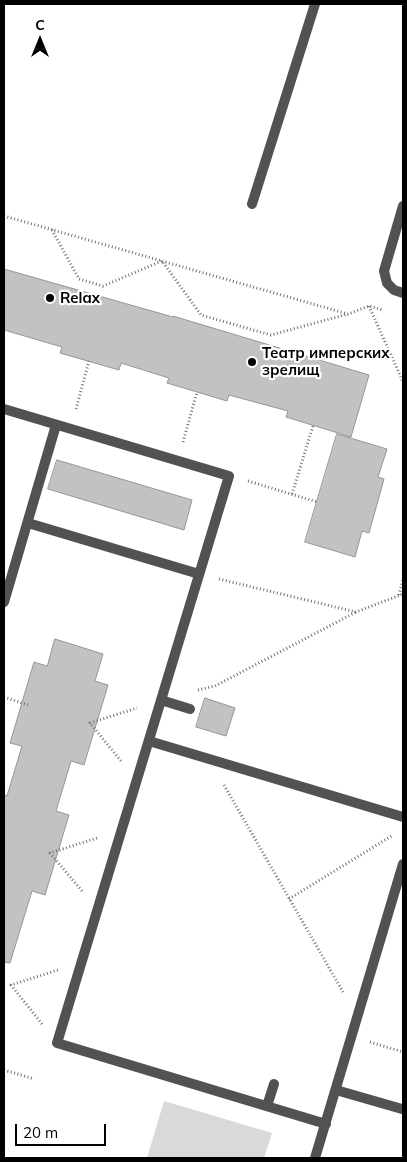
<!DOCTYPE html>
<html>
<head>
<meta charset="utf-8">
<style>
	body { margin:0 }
	#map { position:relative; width:407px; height:1162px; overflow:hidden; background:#fff; font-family:Mulish,sans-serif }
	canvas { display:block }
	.frame { position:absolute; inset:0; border:5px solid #000; pointer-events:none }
	.north { position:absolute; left:15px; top:15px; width:50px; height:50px; -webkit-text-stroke:4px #fff; paint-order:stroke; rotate:0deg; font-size:14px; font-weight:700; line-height:20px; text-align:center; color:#000 }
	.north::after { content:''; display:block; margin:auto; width:18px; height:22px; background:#000; clip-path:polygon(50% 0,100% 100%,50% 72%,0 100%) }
	.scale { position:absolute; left:15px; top:1124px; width:91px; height:22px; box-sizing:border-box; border:2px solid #000; border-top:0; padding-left:6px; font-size:15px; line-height:18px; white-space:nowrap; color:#000; -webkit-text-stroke:4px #fff; paint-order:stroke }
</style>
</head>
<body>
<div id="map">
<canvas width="407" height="1162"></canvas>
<div class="frame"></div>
<div class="north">С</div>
<div class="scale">20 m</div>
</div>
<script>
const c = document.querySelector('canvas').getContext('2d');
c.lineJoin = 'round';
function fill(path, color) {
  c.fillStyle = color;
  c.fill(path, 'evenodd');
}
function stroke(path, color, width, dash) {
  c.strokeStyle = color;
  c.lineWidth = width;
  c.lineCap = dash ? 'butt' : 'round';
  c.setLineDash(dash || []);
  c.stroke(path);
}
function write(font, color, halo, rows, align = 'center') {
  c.font = font + ' Mulish,sans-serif';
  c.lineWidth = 4.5;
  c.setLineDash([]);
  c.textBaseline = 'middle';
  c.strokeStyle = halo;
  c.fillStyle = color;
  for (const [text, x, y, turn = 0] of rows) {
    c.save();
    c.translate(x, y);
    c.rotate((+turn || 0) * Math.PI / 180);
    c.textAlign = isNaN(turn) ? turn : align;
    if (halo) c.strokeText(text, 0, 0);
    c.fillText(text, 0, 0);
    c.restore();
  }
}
const green = new Path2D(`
	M164 1101 272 1133 264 1158H147Z`);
const building = new Path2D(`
	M4 269 173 317V316L369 375 351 437 286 417 288 411 229 395 227 401 167 383 169 378 121 363 119 370 60 353 62 347 4 330Z
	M337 434 387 449 378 477 384 479 369 533 362 531 355 557 305 542Z
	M57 460 192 500 184 530 48 489Z
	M55 639 103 654 95 681 108 685 84 765 71 761 56 811 69 815 45 895 32 891 10 963 4 962V795L7 796 22 746 10 743 34 662 47 666Z
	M205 698 235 708 226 736 196 727Z`);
const path = new Path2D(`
	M4 216 348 314 369 306 383 310
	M52 230 79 279 103 286 162 261 201 315 271 335 348 314
	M369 306 403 382
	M76 409 89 361
	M183 442 197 392
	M248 481 317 502
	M292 494 313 426
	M219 579 356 612 403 594
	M399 595 403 579
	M198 690 215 686 356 612
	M4 697 28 705
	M121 761 90 723 137 708
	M224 785 343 992
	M82 891 50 853 97 838
	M289 899 393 835
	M42 1024 11 985 58 970
	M370 1042 403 1052
	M4 1070 34 1079`);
const lane = new Path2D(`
	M252 204 315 4
	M403 206 384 271 387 283 394 290 403 293
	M4 409 229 476 57 1043 326 1124
	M28 523 199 574
	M4 602 56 425
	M161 700 190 709
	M149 741 403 817
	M336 1090 402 1109
	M267 1106 274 1084
	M315 1158 403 864`);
const markers = [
	[50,298,5,"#000"],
	[252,362,5,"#000"]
];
const poiNames = [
	["Relax",60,298],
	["Театр имперских",262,353],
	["зрелищ",262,370]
];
fill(green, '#d9d9d9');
fill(building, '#c2c2c2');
stroke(building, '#969696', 1);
stroke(path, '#747474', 3, [1, 2.5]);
stroke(lane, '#525252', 10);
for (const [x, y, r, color] of markers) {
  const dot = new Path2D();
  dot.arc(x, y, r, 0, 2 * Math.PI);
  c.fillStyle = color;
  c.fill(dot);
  stroke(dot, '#fff', 2);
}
write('bold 15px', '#000', '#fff', poiNames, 'left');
</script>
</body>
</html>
